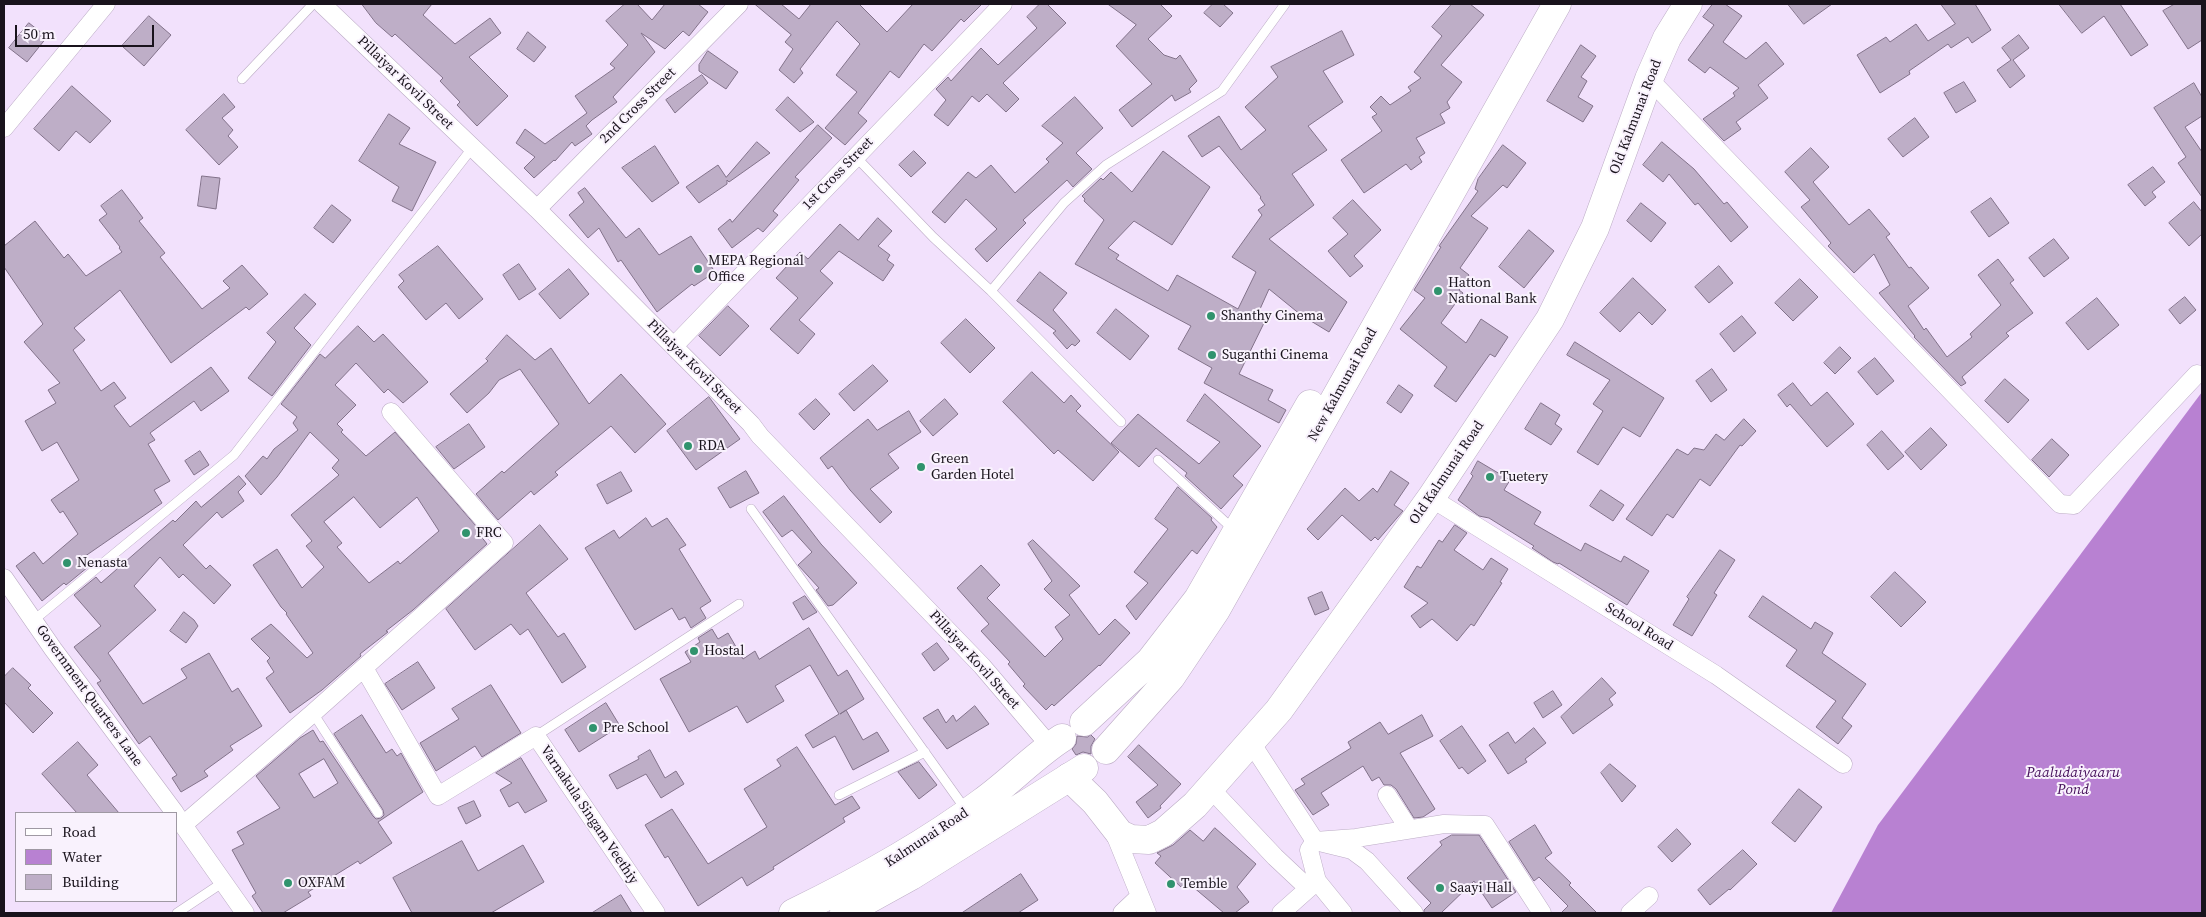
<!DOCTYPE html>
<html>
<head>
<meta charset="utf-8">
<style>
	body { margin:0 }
	#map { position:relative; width:2206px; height:917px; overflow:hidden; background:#f2e1fc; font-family:"Source Serif 4",serif }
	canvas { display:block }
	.frame { position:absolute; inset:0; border:5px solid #19131c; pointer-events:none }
	.legend { position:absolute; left:15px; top:812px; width:162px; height:90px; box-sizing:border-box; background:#f9f2fd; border:1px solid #9f99a3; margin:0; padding:6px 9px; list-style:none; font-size:15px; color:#19131c }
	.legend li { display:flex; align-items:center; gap:10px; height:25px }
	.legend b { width:25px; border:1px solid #9f99a3 }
	.scale { position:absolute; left:15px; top:25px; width:139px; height:22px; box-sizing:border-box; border:2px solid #19131c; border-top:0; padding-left:6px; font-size:15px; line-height:18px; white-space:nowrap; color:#19131c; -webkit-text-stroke:4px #f9f2fd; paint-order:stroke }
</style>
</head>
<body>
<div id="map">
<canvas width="2206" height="917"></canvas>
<div class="frame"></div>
<ul class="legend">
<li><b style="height:6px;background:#fff"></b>Road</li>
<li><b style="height:14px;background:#b881d2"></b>Water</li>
<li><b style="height:14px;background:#beaec7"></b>Building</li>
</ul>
<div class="scale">50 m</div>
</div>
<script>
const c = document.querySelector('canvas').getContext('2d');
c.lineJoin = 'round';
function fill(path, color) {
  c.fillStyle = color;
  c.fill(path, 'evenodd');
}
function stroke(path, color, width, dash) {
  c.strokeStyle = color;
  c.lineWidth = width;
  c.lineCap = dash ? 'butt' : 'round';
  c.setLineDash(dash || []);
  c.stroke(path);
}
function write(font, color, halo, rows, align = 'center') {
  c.font = font + ' "Source Serif 4",serif';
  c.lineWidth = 4;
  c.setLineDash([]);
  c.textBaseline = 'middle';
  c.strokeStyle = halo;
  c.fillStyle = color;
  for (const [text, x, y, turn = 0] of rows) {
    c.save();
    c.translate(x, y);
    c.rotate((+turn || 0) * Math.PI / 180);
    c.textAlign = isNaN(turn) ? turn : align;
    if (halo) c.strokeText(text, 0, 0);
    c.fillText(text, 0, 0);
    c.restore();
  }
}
const water = new Path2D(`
	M2202 392V913H1831L1878 825Z`);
const building = new Path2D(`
	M362 4H432L423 15 455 44 490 18 501 33 469 57 508 96 477 126 457 105 460 102 440 81 443 78 395 34 392 37 376 23Z
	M625 4H637L652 20 665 4H698L708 12 689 36 683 31 665 49 641 33 655 52 613 97 617 102 592 120 586 126 592 134 575 146 572 142 555 161 554 160 534 178 524 168 535 157 516 143 525 129 545 144 587 113 575 96 615 68 610 64 628 45 606 21Z
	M755 4H781L799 19 811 4H859L887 32 913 4H982L964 22 961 19 932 51 924 44 899 78 890 71 858 113 867 121 845 145 825 128 857 92 836 75 860 44 837 21 800 69 803 73 794 83 779 70 793 49 785 42 791 35Z
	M1040 4H1047L1066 23 1003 83 1019 99 1006 112 987 94 979 102 972 96 948 126 934 115 946 100 936 89 948 77 951 81 981 48 998 65 1037 28 1027 17Z
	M1108 4H1160L1172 16 1148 39 1164 55 1176 59 1180 55 1197 81 1189 89 1191 92 1175 101 1172 95 1132 127 1119 110 1152 84 1116 46 1136 25Z
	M1213 4H1223L1233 13 1220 27 1204 13Z
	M1452 4H1470L1484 15 1441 65 1462 82 1447 102 1450 108 1440 114 1445 123 1416 138 1425 153 1419 157 1422 162 1411 170 1406 164 1364 193 1341 160 1382 131 1372 117 1377 114 1370 107 1381 96 1390 105 1411 91 1408 87 1421 78 1414 72 1442 36 1432 27Z
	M1713 4H1725L1742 16 1723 42 1746 59 1766 42 1784 64 1758 85 1768 98 1736 122 1741 129 1724 141 1703 119 1735 96 1733 93 1739 88 1710 67 1705 73 1688 60 1714 25 1703 17Z
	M1788 4H1832L1804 24Z
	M1941 4H1975L1991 30 1972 43 1968 37 1951 48 1948 44 1909 71 1910 74 1880 93 1857 55 1886 37 1890 42 1916 24 1928 41 1955 24Z
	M2059 4H2120L2148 45 2131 56 2104 16 2082 33Z
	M2175 4H2202V40L2188 49 2163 11Z
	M149 16 171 35 144 66 122 46Z
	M29 23 47 37 27 62 9 48Z
	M1342 31 1354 55 1323 71 1343 102 1308 126 1327 150 1292 174 1314 205 1269 239 1347 302 1329 332 1301 315 1269 289 1256 318 1264 323 1239 374 1273 390 1268 400 1286 410 1279 423 1204 383 1212 368 1178 349 1191 326 1075 264 1104 220 1084 201 1085 199 1082 196 1101 178 1103 180 1111 172 1132 192 1163 151 1210 187 1172 245 1134 221 1108 248 1119 255 1116 259 1168 291 1177 275 1238 309 1256 272 1232 257 1262 215 1258 210 1265 205 1260 198 1261 197 1219 146 1202 157 1188 136 1219 116 1241 150 1266 130 1245 107 1278 77 1271 67Z
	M528 32 546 47 534 62 517 49Z
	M2019 35 2029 48 2013 60 2025 76 2010 88 1997 70 2011 60 2002 48Z
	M1581 45 1596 56 1581 77 1587 81 1578 97 1593 106 1583 122 1547 101Z
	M708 51 738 72 726 89 699 71V65Z
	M702 75 708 83 675 113 666 100Z
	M1964 82 1976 101 1956 113 1944 93Z
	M2194 83 2202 97V116L2185 127 2202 152V197L2178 163 2186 157 2154 108Z
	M72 86 111 121 90 143 76 131 59 151 34 129Z
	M224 94 235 107 222 118 233 130 228 136 238 147 219 165 186 130Z
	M788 97 814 122 800 132 776 110Z
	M1075 97 1103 128 1076 153 1092 169 1073 187 1067 180 1023 220 1026 223 987 262 975 249 997 229 966 199 945 223 932 212 968 172 976 178 991 165 1015 193 1049 162 1046 159 1063 143 1042 126Z
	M389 114 410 128 399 144 436 162 412 211 392 201 399 187 359 161Z
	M1915 118 1929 137 1903 157 1888 139Z
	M818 125 832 138 795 177 799 180 773 211 778 215 763 232 758 228 732 248 718 229 730 219 732 222Z
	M757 142 770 153 729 182 727 180V184L699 203 686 187 718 165 726 177Z
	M1662 142 1694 169 1724 204 1727 202 1748 227 1731 242 1698 203 1695 205 1669 174 1663 182 1643 165Z
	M1503 145 1526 163 1507 188 1503 185 1471 216 1488 228 1460 268 1469 275 1459 290 1463 293 1441 323 1466 343 1481 319 1508 337 1495 357 1490 354 1456 402 1434 386 1447 367 1400 329 1425 298 1414 290 1441 247 1439 246 1478 191 1475 189 1478 179Z
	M655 146 679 183 652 202 622 168Z
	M1811 148 1829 167 1813 182 1849 225 1869 209 1890 234 1886 237 1909 268 1911 267 1929 288 1908 306 1924 330 1926 328 1947 357 1972 337 1970 334 2001 305 1978 275 1998 259 2014 280 2010 283 2033 313 2006 333 2009 336 1962 377 1966 383 1961 386 1914 337 1915 336 1879 293 1890 285 1874 254 1854 273 1828 246 1831 243 1801 207 1810 200 1785 172Z
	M914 151 926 163 911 177 899 165Z
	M2153 167 2165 182 2152 192 2156 197 2145 206 2128 185Z
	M202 176 220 178 216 209 198 206Z
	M585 188 626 238 639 228 659 255 691 236 715 272 694 286 692 284 657 312 621 260 618 262 599 228 588 238 569 215 584 202 578 193Z
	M122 190 143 218 139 221 165 253 160 257 202 309 230 288 223 281 242 265 268 294 249 310 246 307 171 363 120 290 74 328 85 340 73 350 101 391 114 382 126 398 114 406 130 427 211 367 229 391 201 411 194 401 150 433 155 440 148 444 170 481 154 490 162 503 81 559 88 567 66 585 64 583 42 601 16 566 34 552 43 564 78 534 63 511 60 513 51 500 79 480 57 442 42 451 25 421 56 403 48 390 60 383 24 342 43 324 4 267V246L35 221 64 258 68 254 86 276 122 252 119 248 120 247 99 220 107 214 101 206Z
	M1991 198 2009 223 1989 237 1971 212Z
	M1353 200 1381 230 1354 256 1363 266 1350 277 1328 251 1348 234 1333 218Z
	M2194 202 2202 212V234L2189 246 2169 223Z
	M1641 203 1666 223 1651 242 1627 221Z
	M332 205 351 220 333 243 314 228Z
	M878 218 892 231 878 246 890 255 887 260 894 265 883 281 839 251 820 271 833 283 799 320 815 334 798 354 770 329 798 298 776 278 800 252 808 259 840 224 858 240Z
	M1529 230 1554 251 1524 288 1499 267Z
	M2054 239 2069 258 2044 277 2029 258Z
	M438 246 483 299 459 319 446 303 426 320 398 287 404 281 399 275Z
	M519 264 536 289 519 300 503 275Z
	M1719 266 1733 283 1709 303 1695 287Z
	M569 269 589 294 560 319 539 294Z
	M1040 272 1067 293 1053 310 1080 341 1075 346 1072 344 1067 349 1053 333 1056 331 1017 301Z
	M1633 278 1666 310 1652 325 1639 312 1620 332 1600 313Z
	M1800 279 1818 297 1793 321 1775 303Z
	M305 294 316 304 294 328 311 345 272 396 248 378 276 342 267 333Z
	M2185 297 2196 310 2180 324 2169 310Z
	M2097 298 2119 325 2088 350 2066 323Z
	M728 306 749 326 720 356 699 336Z
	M1116 309 1149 336 1130 360 1097 333Z
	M1742 316 1756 333 1734 352 1720 334Z
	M966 319 995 348 970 373 941 343Z
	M358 326 374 342 383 334 428 382 403 403 388 389 384 393 356 363 335 385 356 405 337 424 343 430 341 432 366 456 395 432 482 533 480 535 487 544 413 610 386 631 388 632 360 654 361 656 322 690 290 713 266 678 274 672 267 661 270 658 251 639 271 624 307 658 313 653 286 614 287 613 281 607 253 565 277 549 302 588 324 567 306 546 312 541 291 515 339 475 332 468 339 460 310 432 277 477 261 495 245 476 263 456 267 459 274 449 298 430 293 423 297 417 281 404 320 354 325 358ZM354 497 380 528 417 497 439 531 400 564 398 561 369 583 337 547 342 543 324 522Z
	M507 335 535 360 551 348 589 404 621 374 666 424 635 453 611 426 555 472 558 475 534 495 531 491 498 520 476 494 502 471 504 473 559 424 520 369 499 380 489 393 467 413 450 394 488 361 486 359Z
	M1575 342 1664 398 1640 437 1623 427 1598 465 1577 452 1603 411 1593 404 1610 380 1567 355Z
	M1840 347 1851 358 1835 374 1824 363Z
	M1875 358 1894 381 1877 395 1858 372Z
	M873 365 888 381 854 411 839 394Z
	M1712 369 1727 390 1711 402 1696 381Z
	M1032 372 1064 403 1071 395 1081 406 1076 411 1119 452 1093 481 1058 450 1054 454 1003 402Z
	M2005 379 2029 400 2008 423 1985 401Z
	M1793 383 1811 406 1827 392 1854 424 1827 447 1790 404 1787 407 1778 395Z
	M1399 385 1413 395 1401 413 1387 403Z
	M1205 394 1261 446 1233 476 1243 485 1221 509 1185 476 1187 473 1156 448 1139 467 1111 443 1138 414 1199 464 1220 442 1187 421Z
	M709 397 740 439 696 470 667 431Z
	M816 399 830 414 814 430 799 414Z
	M945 399 958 414 933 436 920 421Z
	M1541 403 1560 415 1555 424 1562 429 1551 445 1525 429Z
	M909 411 921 432 888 454 899 468 870 489 892 512 880 523 850 490 832 466 828 469 820 458 868 419 877 430Z
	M1744 419 1756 431 1742 446 1740 445 1710 486 1700 479 1673 518 1667 514 1652 536 1626 519 1677 449 1688 455 1694 448 1704 450 1716 434 1724 440Z
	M469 424 485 447 454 469 436 447Z
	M1931 428 1947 445 1921 470 1905 452Z
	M1882 431 1904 456 1888 470 1867 445Z
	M2052 439 2069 455 2049 477 2032 460Z
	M200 451 209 465 194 475 185 461Z
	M1478 461 1510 480 1504 490 1541 512 1534 524 1581 551 1585 543 1621 562 1624 556 1649 571 1627 605 1559 563 1558 564 1553 562 1532 548 1534 546 1489 518 1479 516 1458 500 1473 476 1471 474Z
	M746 471 759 493 730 508 718 488Z
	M1391 471 1409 483 1394 505 1403 511 1378 540 1375 537 1371 541 1342 515 1318 540 1307 529 1345 488 1359 501 1373 488 1377 492Z
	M621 472 632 491 607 504 597 485Z
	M239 476 246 484 238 492 244 501 222 518 217 512 183 545 206 569 210 565 231 585 214 604 183 574 179 578 160 557 134 586 156 610 108 653 143 704 187 678 181 669 209 653 232 692 238 688 262 726 230 746 233 750 204 771 208 776 181 792 172 778 177 775 150 736 139 744 97 683 101 681 74 647 101 626 74 595 96 577 101 583 173 520 175 522 196 501 201 507Z
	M1178 487 1212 518 1211 520 1217 527 1197 554 1192 550 1136 620 1126 606 1148 583 1134 572 1168 529 1155 519Z
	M1601 490 1624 505 1613 521 1590 506Z
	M784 496 821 544 857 583 833 605 828 606 816 590 819 588 798 565 812 552 792 530 782 537 763 512Z
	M646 518 652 527 667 518 686 545 679 549 711 601 700 608 706 618 691 628 685 617 679 620 672 608 635 630 585 548 614 530 619 538Z
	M540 525 568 559 526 593 558 637 564 633 586 667 562 683 528 629 520 635 511 624 475 650 446 609Z
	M1455 525 1467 533 1454 550 1483 570 1491 558 1508 569 1500 582 1502 583 1474 626 1471 624 1457 641 1432 619 1420 628 1411 616 1428 603 1404 587 1417 566 1421 568 1439 540 1442 542Z
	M1033 540 1080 586 1069 595 1099 635 1115 619 1130 633 1100 666 1099 665 1054 706 1052 704 1046 710 1023 686 1025 684 1008 664 1010 662 981 631 989 624 957 588 981 565 1000 585 987 598 1045 657 1063 639 1055 627 1070 615 1044 589 1052 581 1028 544Z
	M1720 550 1735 560 1714 593 1717 595 1692 636 1673 625 1689 599 1687 597Z
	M1895 572 1926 602 1901 627 1871 597Z
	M1322 592 1329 609 1315 615 1308 598Z
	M805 596 817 612 803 620 793 603Z
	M1763 596 1811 629 1815 622 1833 633 1822 653 1866 684 1842 718 1852 726 1838 744 1816 727 1836 701 1786 666 1797 650 1749 617Z
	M184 612 194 620 198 626 186 643 170 631Z
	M809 628 838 676 847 670 864 699 840 714 846 710 863 740 877 732 889 751 853 770 835 736 813 748 805 735 839 714 810 665 775 686 784 701 747 723 737 706 689 732 660 679 691 662 685 652 700 642 698 638 712 629 718 639 728 633 743 659 755 651 759 659Z
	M937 643 949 659 934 671 922 654Z
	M418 662 435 688 402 710 385 684Z
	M13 668 31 685 28 688 53 713 33 733 4 702V677Z
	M1602 678 1616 693 1609 699 1613 705 1573 734 1561 717Z
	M491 685 521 733 482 757 475 746 436 771 420 743 459 719 452 709Z
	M1553 691 1562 705 1543 718 1534 703Z
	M606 703 620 726 579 752 565 730Z
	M975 706 989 724 947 749 923 718 938 709 946 723 953 715 956 721Z
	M362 715 386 753 392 749 397 756 401 753 423 792 378 822 392 843 360 864 358 861 308 892 311 896 283 913H263L252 896 256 893 232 850 244 844 237 832 280 808 256 776 300 738 313 730 320 742 323 741 373 816 376 819 381 818 384 815 383 810 334 734ZM324 759 338 783 314 798 299 774Z
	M1422 715 1433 736 1400 753 1435 809 1423 817 1414 818 1396 789 1391 785H1384L1379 777 1372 781 1363 766 1321 793 1329 805 1313 815 1295 790 1305 784 1301 779 1351 748 1348 742 1380 722 1388 734Z
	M1462 726 1486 761 1468 774 1462 767 1459 769 1440 741Z
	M1534 728 1546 743 1525 759 1527 762 1508 774 1489 745 1508 732 1515 743Z
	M1091 735 1095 739 1091 746V754L1083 752 1076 755 1072 749 1076 744 1077 736 1087 737Z
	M78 742 98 765 87 775 119 813H77L42 774Z
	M1139 745 1181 784 1160 806 1161 808 1148 818 1136 802 1158 785 1128 757Z
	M797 747 835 805 852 796 860 808 843 818 845 822 773 867 774 869 747 886 742 877 698 906 668 856 665 858 645 825 672 809 708 864 767 827 744 789 781 766 777 760Z
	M650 750 665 778 676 771 684 784 661 798 646 774 617 789 609 775 639 759 638 757Z
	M521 758 547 801 525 813 518 802 509 807 500 790 512 783 496 773Z
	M919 762 937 785 919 799 898 772Z
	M1610 764 1636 786 1622 802 1601 773Z
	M1799 789 1822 807 1795 842 1772 823Z
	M474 801 481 816 466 824 458 808Z
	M1535 825 1552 853 1545 858 1571 883 1569 885 1597 913H1561L1568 906 1539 877 1534 881 1509 842Z
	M1215 828 1256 864 1237 887 1249 902 1235 913H1224L1186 881 1181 887 1155 863 1161 856 1157 853 1173 845 1190 830 1203 841Z
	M1677 829 1691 844 1672 862 1658 847Z
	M1452 835H1479L1516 892 1492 908 1474 881 1441 913H1424V910L1431 903 1407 878 1442 845 1440 842Z
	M462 841 478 871 523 845 544 882 491 913H412L393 878Z
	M1743 850 1757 864 1730 890 1729 889 1710 905 1698 890Z
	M1021 874 1038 900 1018 913H962Z
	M621 895 632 913H592Z`);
const lane = new Path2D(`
	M242 79 313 4
	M855 156 933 237 991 291 1121 422
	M991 291 1064 203 1106 165 1222 91 1285 4
	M1158 460 1234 530
	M751 509 966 810
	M34 620 234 455 473 147
	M313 713 378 813
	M536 736 739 604
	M839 795 925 752
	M177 913 222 883`);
const street = new Path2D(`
	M322 4 537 209 751 424 760 436 982 666 1050 746
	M1649 79 2060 504 2074 505 2197 374
	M4 128 106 4
	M537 209 739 4
	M674 346 1003 4
	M1431 498 1716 675 1843 764
	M4 578 53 649 175 813
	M364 668 438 796 536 736 656 913
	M1250 741 1315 841 1309 850 1317 881 1343 913
	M1210 788 1275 857 1308 888
	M1387 795 1409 829
	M176 815 245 913
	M183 825 313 713 504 543 391 412
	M1112 827 1147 913
	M1122 913 1140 896
	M1281 913 1317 881
	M1414 913 1367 861 1352 850 1315 841 1356 838 1444 824 1485 825 1542 913
	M1630 913 1649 896`);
const primary = new Path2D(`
	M1069 777 1095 802 1120 834 1131 839 1149 840 1163 833 1195 805 1279 710 1431 498 1550 319 1595 228 1649 79 1667 38 1688 4`);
const highway = new Path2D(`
	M1084 722 1150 661 1198 599 1310 404
	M1106 750 1171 677 1216 610 1557 4
	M793 913C859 881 923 846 982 802 1010 782 1034 756 1062 738
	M844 913 911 876 1084 768`);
const markers = [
	[698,269,5,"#30936d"],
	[1438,291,5,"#30936d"],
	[1211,316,5,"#30936d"],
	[1212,355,5,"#30936d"],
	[688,446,5,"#30936d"],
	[921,467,5,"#30936d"],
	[1490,477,5,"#30936d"],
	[466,533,5,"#30936d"],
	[67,563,5,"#30936d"],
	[694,651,5,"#30936d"],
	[593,728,5,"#30936d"],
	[288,883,5,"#30936d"],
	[1171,884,5,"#30936d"],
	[1440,888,5,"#30936d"]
];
const streetNames = [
	["Pillaiyar Kovil Street",405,83,44],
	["2nd Cross Street",638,106,-45],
	["Old Kalmunai Road",1636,117,-69],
	["1st Cross Street",838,174,-46],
	["Pillaiyar Kovil Street",694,367,45],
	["New Kalmunai Road",1343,385,-61],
	["Old Kalmunai Road",1447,473,-56],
	["School Road",1639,627,32],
	["Pillaiyar Kovil Street",974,660,48],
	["Government Quarters Lane",89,696,54],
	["Varnakula Singam Veethiy",589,815,56],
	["Kalmunai Road",927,838,-33]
];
const poiNames = [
	["MEPA Regional",708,261],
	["Office",708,277],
	["Hatton",1448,283],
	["National Bank",1448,299],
	["Shanthy Cinema",1221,316],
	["Suganthi Cinema",1222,355],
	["RDA",698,446],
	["Green",931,459],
	["Garden Hotel",931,475],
	["Tuetery",1500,477],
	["FRC",476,533],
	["Nenasta",77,563],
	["Hostal",704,651],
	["Pre School",603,728],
	["OXFAM",298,883],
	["Temble",1181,884],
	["Saayi Hall",1450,888]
];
const waterNames = [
	["Paaludaiyaaru",2073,773],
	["Pond",2073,790]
];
fill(water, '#b881d2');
fill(building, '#beaec7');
stroke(building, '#82728a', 1);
stroke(lane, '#bcacc5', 10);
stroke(street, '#bcacc5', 19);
stroke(primary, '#bcacc5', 29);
stroke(highway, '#bcacc5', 29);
stroke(lane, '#fff', 9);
stroke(street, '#fff', 18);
stroke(primary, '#fff', 28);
stroke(highway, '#fff', 28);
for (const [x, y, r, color] of markers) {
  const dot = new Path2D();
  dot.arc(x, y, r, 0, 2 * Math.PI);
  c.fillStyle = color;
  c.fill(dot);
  stroke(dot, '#f9f2fd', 2);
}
write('14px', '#19131c', '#f9f2fd', streetNames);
write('14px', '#19131c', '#f9f2fd', poiNames, 'left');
write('italic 15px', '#48135d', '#f9f2fd', waterNames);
</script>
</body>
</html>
